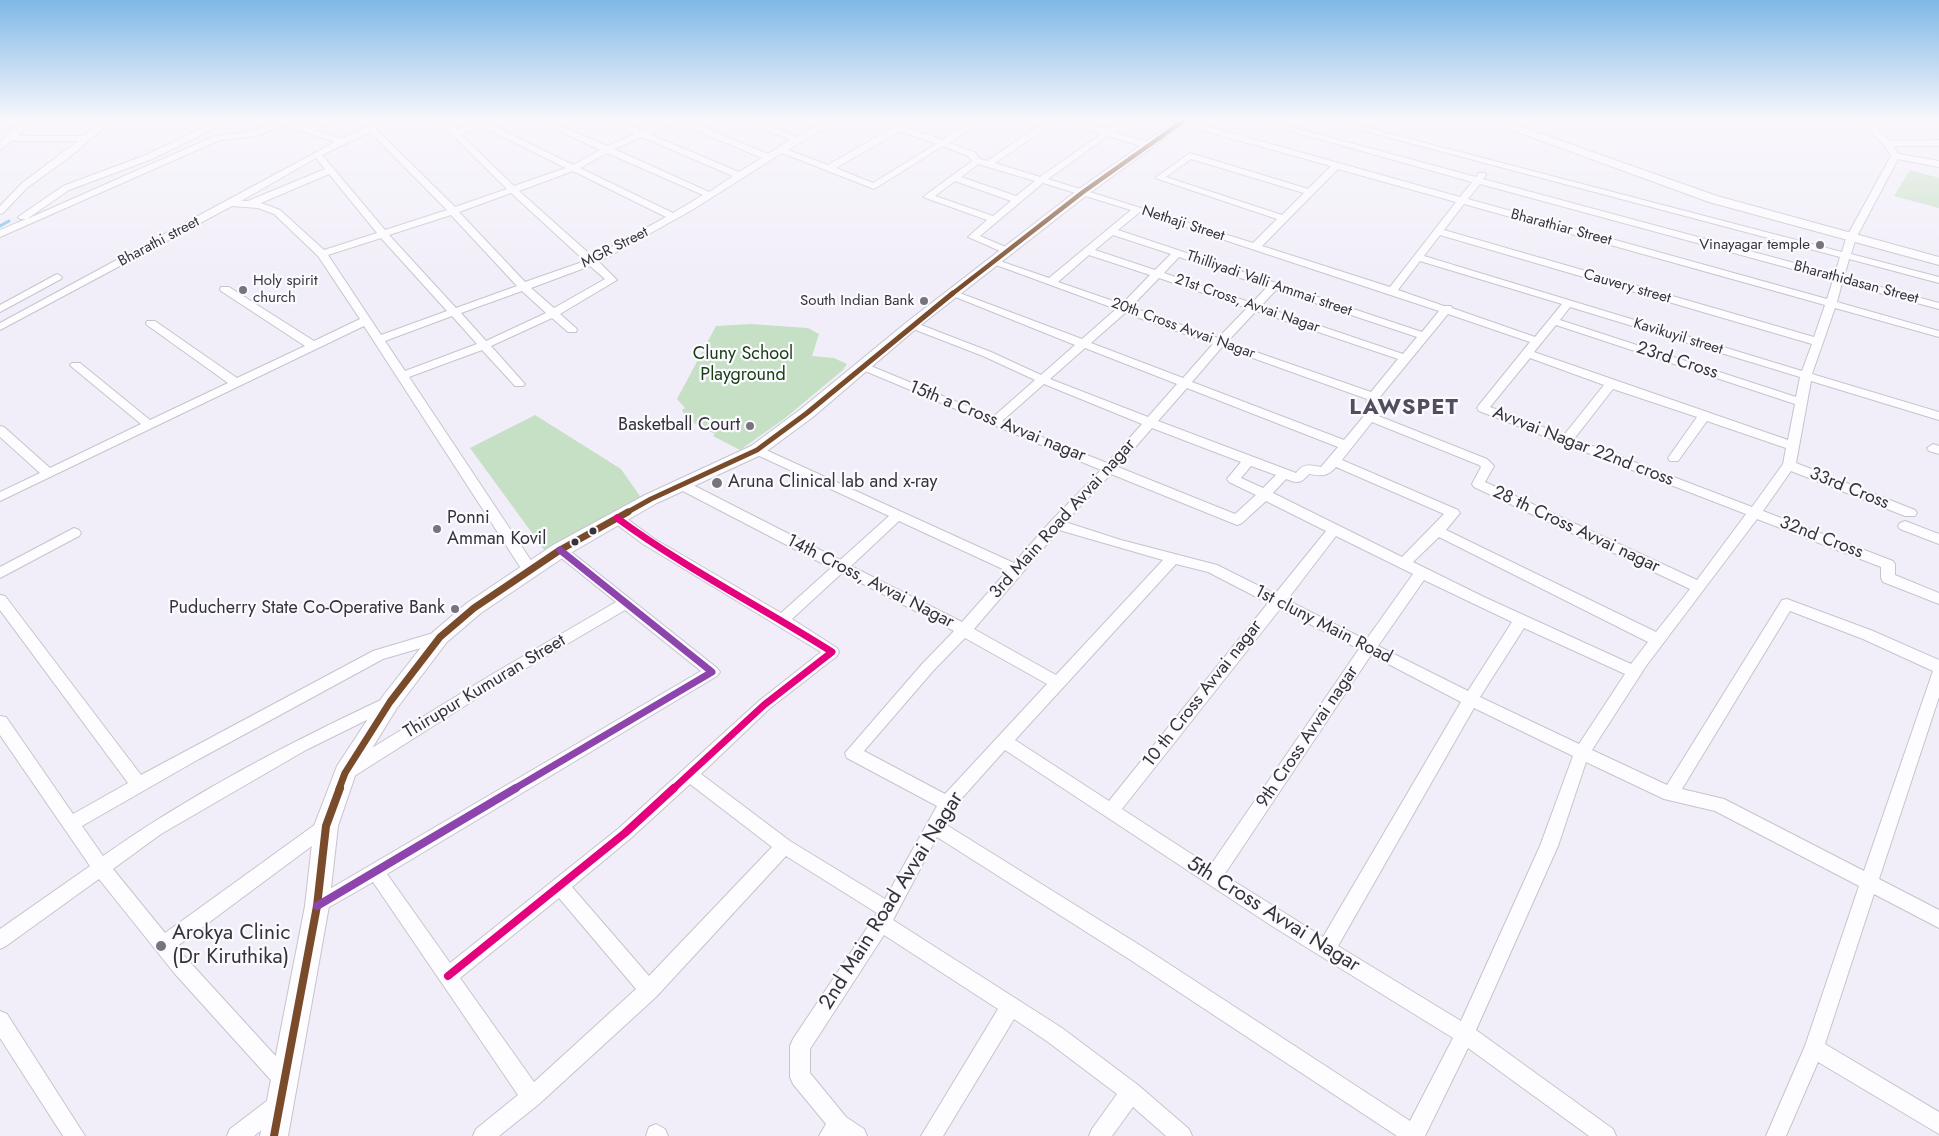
<!DOCTYPE html>
<html>
<head>
<meta charset="utf-8">
<style>
	body { margin:0 }
	canvas { display:block; background:#f1eef9 }
</style>
</head>
<body>
<canvas width="1939" height="1136"></canvas>
<script>
const c = document.querySelector('canvas').getContext('2d');
c.lineJoin = 'round';
function fill(path, color) {
  c.fillStyle = color;
  c.fill(path, 'evenodd');
}
function stroke(path, color, width, dash) {
  c.strokeStyle = color;
  c.lineWidth = width;
  c.lineCap = dash ? 'butt' : 'round';
  c.setLineDash(dash || []);
  c.stroke(path);
}
function write(font, color, halo, rows, align = 'center') {
  c.font = font + ' Jost,sans-serif';
  c.lineWidth = 4.5;
  c.setLineDash([]);
  c.textBaseline = 'middle';
  c.strokeStyle = halo;
  c.fillStyle = color;
  for (const [text, x, y, turn = 0] of rows) {
    c.save();
    c.translate(x, y);
    c.rotate((+turn || 0) * Math.PI / 180);
    c.textAlign = isNaN(turn) ? turn : align;
    if (halo) c.strokeText(text, 0, 0);
    c.fillText(text, 0, 0);
    c.restore();
  }
}
const green = new Path2D(`
	M1910 170 1939 178V208L1894 196Z
	M751 324 808 328 819 334 812 356 834 358 847 364 843 370 784 419 740 450 713 436 715 434 686 419 682 410 685 408 677 399 716 326Z
	M535 415 621 469 642 499 548 555 470 448Z`);
const stream = new Path2D(`
	M0 226 9 221`);
const street = new Path2D(`
	M26 119H35L18 136H84L106 119H115L67 159 28 187 3 213 0 214V206L22 183 78 141H12L0 150V142Z
	M162 119 216 122 241 119 219 126 152 159 69 190 27 219 215 136 254 131 276 123 272 119 285 120 307 127 325 119H337L315 130 342 139 383 119H394L376 129 455 207 507 189 436 119H445L457 130 484 119H493L488 123 573 165 600 150 535 119H546L607 146 635 134 603 119H615L642 131 669 119H683L768 154 790 140 740 119H752L768 126 780 119H791L775 128 797 137 828 119H839L788 150 828 165 892 128 870 119H883L898 125 908 119H918L906 127 942 140 975 119H985L949 143 974 152 980 159 987 161 1048 119H1070L1106 130 1121 119H1131L1114 132 1150 143V147H1144L1108 136 1048 179 1253 243 1277 219 1155 178 1190 153 1308 189 1331 166 1179 124V120H1185L1460 197 1472 182 1248 119H1262L1476 177 1479 173H1485L1486 175 1483 179 1835 274 1840 257 1319 119H1334L1842 252 1846 238 1891 156 1884 145 1859 119H1890L1886 121 1871 122 1890 141 1939 140V146H1894L1898 154 1939 161V167L1898 159 1856 238 1851 254 1939 277V283L1849 259 1844 277 1939 303V309L1842 283 1837 302 1939 331V337L1835 308 1812 374 1939 412V420L1811 381 1796 463 1915 510 1917 513 1915 516H1905L1791 471 1763 511 1893 561 1895 564V575L1939 593V604L1883 582 1881 578V567L1757 519 1646 666 1592 750 1667 785 1782 600 1787 599 1873 631 1939 660V697L1879 879 1939 910V928L1874 894 1825 1044 1939 1112V1134L1818 1062 1786 1136H1766L1805 1046 1859 886 1715 811 1664 799 1586 762 1558 846 1476 1030 1613 1129 1616 1136H1589L1468 1048 1425 1136H1397L1132 961 937 837 893 920 1062 1028 1138 1085 1189 1129 1192 1136H1166L1133 1107 1112 1136H1089L1092 1129 1117 1094 1048 1042 1014 1019 943 1136H921L998 1009 884 935 810 1049V1073L846 1117 864 1129 867 1136H819L826 1124 793 1084 790 1077V1046L793 1039 877 913 786 856 656 997 539 1104 499 1136H473L476 1129 518 1095 373 882 317 914 311 912 308 906 311 900 701 671 625 610 501 683 356 775 350 777 344 775 342 770 344 765 491 675 616 602 555 553 553 550 555 547H565L717 668 720 672 717 676 387 874 450 963 619 828 759 701 821 652 643 544 612 521 610 518 612 515H622L653 538 781 613 831 568 677 488 676 485 677 482H687L840 560 889 516 753 453 751 450 753 447 757 446 1014 563 1051 521 1101 470 858 368 856 366 858 364H866L993 417 1035 380 983 356 908 327 907 325 908 323H916L991 352 1041 375 1075 345 948 294 953 291 957 292 1082 339 1116 309 988 262 993 259 997 260 1049 278 1131 210 1043 183 980 236 1010 249 1012 251 1007 254 968 237 987 220 923 197 972 161 968 156 943 146 874 189 782 153 692 210 599 262 617 280 560 314 576 328 577 330 576 332H568L552 318 491 346 523 382 525 384 523 386H515L482 350 409 377 534 565 536 569 534 573H524L364 326 0 501V492L40 473 0 437V426L4 427 50 468 141 424 72 367 70 365 72 363H80L150 420 228 383 147 325 146 323 147 321H155L237 378 305 346 221 291 220 289 221 287H229L314 341 360 319 318 256 274 214 258 208 232 206 0 330V323L335 142 284 125 256 136 220 140 0 237V230L26 219H20L18 217 63 186 146 155 206 126 166 121ZM1057 121 1101 134 1040 177 995 163ZM676 122 762 158 739 172 649 134ZM481 126 566 168 514 186 461 135ZM900 131 936 144 873 183 836 168ZM370 132 447 210 385 230 322 155ZM642 137 733 176 709 192 614 149ZM607 153 703 195 673 213 580 168ZM316 158 325 169 248 201H241ZM1191 159 1304 193 1282 215 1166 177ZM978 164 1035 181 1016 196 961 177ZM1338 169 1456 202 1390 287 1262 246ZM573 171 666 217 593 257 519 191ZM329 174 377 233 324 250 280 210 261 203ZM955 181 1011 201 993 216 935 196ZM1480 184 1833 280 1827 299 1468 199ZM511 193 585 261 525 282 459 212ZM1464 204 1825 305 1814 337 1444 230ZM1140 212 1439 311 1422 332 1118 230ZM451 215 517 286 456 308 389 235ZM1113 235 1171 254 1155 270 1095 250ZM1440 235 1812 344 1802 371 1424 256ZM381 238 447 311 381 335 328 255ZM1089 255 1150 275 1122 304 1058 282ZM1179 257 1267 287 1252 303 1164 273ZM1420 261 1562 304 1535 337 1452 308 1451 306H1444L1398 290ZM590 266 605 279 554 308 531 288ZM1159 278 1247 308 1218 338 1131 307ZM1276 290 1417 337 1403 354 1261 306ZM522 291 546 313 486 341 461 313ZM1570 307 1800 377 1796 397 1560 320ZM1256 311 1398 359 1371 392 1227 342ZM1125 313 1213 344 1183 378 1091 343ZM1448 314 1530 342 1479 405 1477 408 1479 411 1746 514 1697 580 1485 482 1494 466 1487 459 1376 415 1379 398ZM452 316 477 344 405 371 385 341ZM1556 325 1795 404 1788 440 1534 352ZM1222 347 1367 399 1364 416 1344 440 1192 382ZM1085 348 1177 384 1148 417 1050 379ZM1530 358 1604 385 1564 435 1490 407ZM1044 384 1142 424 1107 463 1002 421ZM1187 388 1338 447 1321 467C1309 465 1304 463 1296 473L1158 421ZM1613 389 1697 417 1668 458 1670 461H1678L1707 421 1786 448 1783 464 1752 507 1574 439ZM1372 422 1479 465 1481 467 1472 484 1474 487 1690 589 1656 632 1446 530 1460 513 1458 510 1342 460ZM1152 428 1241 462 1227 479 1229 482 1256 495 1235 514 1118 467ZM1251 466 1276 475 1263 488 1241 478ZM1336 467 1444 514 1402 557 1273 493 1286 479C1298 484 1301 483 1309 474 1322 476 1327 477 1336 467ZM1111 474 1237 525 1242 523 1266 501 1326 531 1275 594 1217 565 1121 540 1065 522ZM899 521 1007 571 962 622 851 566ZM1059 530 1163 560 1056 675 974 629ZM1336 536 1413 574 1366 640 1287 600ZM1439 537 1648 642 1631 664 1484 597 1413 562ZM1176 564 1208 572 1268 603 1109 801 1015 740ZM842 573 954 631 923 663 845 753 847 758 937 806 885 899 790 841 701 774 769 709 837 656 839 652 837 648 792 619ZM1424 580 1512 622 1468 691 1378 646ZM1280 609 1359 649 1210 866 1122 809ZM1790 611 1863 639 1933 671 1864 871 1724 799 1682 789ZM1524 628 1625 674 1579 744 1480 697ZM965 638 1047 684 945 794 864 751 933 671ZM1371 655 1461 702 1323 937 1224 875ZM1474 708 1573 756 1540 846 1461 1021 1338 946ZM1005 750 1272 926 1453 1038 1410 1121 1146 949 945 824 953 808ZM690 784 772 847 649 976 572 887 631 838ZM559 898 636 989 534 1082 460 978Z
	M57 274 62 277 61 279 0 312V305Z
	M1933 444 1939 446V454L1929 451 1927 448Z
	M1905 521 1939 534V544L1900 529 1898 526 1900 523Z
	M74 528 79 530 81 533 79 536 0 578V567Z
	M0 595 5 596 141 775 373 651 440 631 445 633 447 637 445 641 383 659 199 759 82 826 103 856C191 794 287 744 385 698L390 696 395 698 398 702 395 706 306 750 161 834 113 869 165 933 320 821 326 819 332 821 334 826 332 831 176 947 292 1074 295 1081 292 1088 285 1091 278 1088 175 974 99 879 6 946 0 949V929L90 866 0 735V716L6 717 73 814 128 783 0 610Z
	M0 1011 7 1014 85 1136H63L0 1038Z
	M279 1094 286 1097 289 1104 286 1111 254 1136H227L230 1129 272 1097Z
	M656 1124 665 1129 668 1136H646L649 1127Z`);
const secondary = new Path2D(`
	M1178 119H1191L1087 195 917 328 813 417 763 454 657 503 567 555 481 613 447 642 397 708 355 776 338 826 329 906 288 1136H260L305 906 314 826 337 766 383 696 433 632 467 603 553 545 645 495 751 446 801 409 907 322 1079 189Z
	M1482 119H1499L1717 196 1939 257V265L1709 202Z`);
const bus1Far3 = new Path2D(`
	M952 294 1083 192 1186 119`);
const bus1Far2 = new Path2D(`
	M626 513 651 499 757 450 807 413 953 293`);
const bus1Far1 = new Path2D(`
	M339 789 345 773 390 702 440 637 474 608 560 550 628 512`);
const bus1 = new Path2D(`
	M274 1136 317 906 326 826 340 788`);
const bus2Far1 = new Path2D(`
	M514 789 712 672 560 550`);
const bus2 = new Path2D(`
	M317 906 516 788`);
const bus3Far1 = new Path2D(`
	M617 518C685 568 761 607 832 652L764 705 673 789`);
const bus3 = new Path2D(`
	M448 976 625 833 674 788`);
const markers = [
	[1820,245,5,"#77747d"],
	[243,290,5,"#77747d"],
	[924,301,5,"#77747d"],
	[750,426,5,"#77747d"],
	[717,483,6,"#77747d"],
	[437,529,5,"#77747d"],
	[593,531,4.5,"#35333a"],
	[575,542,4.5,"#35333a"],
	[455,609,5,"#77747d"],
	[161,946,6,"#77747d"]
];
const farStreetnames = [
	["Nethaji Street",1183,224,18],
	["Bharathiar Street",1561,228,15],
	["Bharathi street",159,242,-28],
	["MGR Street",615,248,-27],
	["Bharathidasan Street",1856,283,15],
	["Thilliyadi Valli Ammai street",1269,284,19],
	["Cauvery street",1627,287,16],
	["21st Cross, Avvai Nagar",1247,304,19],
	["20th Cross Avvai Nagar",1183,329,20],
	["Kavikuyil street",1678,337,17]
];
const farPoinames = [
	["Vinayagar temple",1810,245],
	["Holy spirit",253,281,"left"],
	["church",253,298,"left"],
	["South Indian Bank",914,301]
];
const parkNames = [
	["Cluny School",743,355],
	["Playground",743,376]
];
const streetNames = [
	["23rd Cross",1677,361,18],
	["15th a Cross Avvai nagar",997,422,22],
	["Avvvai Nagar 22nd cross",1583,447,21],
	["33rd Cross",1849,489,22],
	["3rd Main Road Avvai nagar",1063,519,-48],
	["28 th Cross Avvai nagar",1576,530,25],
	["32nd Cross",1821,538,21],
	["14th Cross, Avvai Nagar",870,582,27],
	["1st cluny Main Road",1323,625,27],
	["Thirupur Kumuran Street",485,687,-31],
	["10 th Cross Avvai nagar",1203,694,-52],
	["9th Cross Avvai nagar",1308,737,-56]
];
const poiNames = [
	["Basketball Court",740,426],
	["Aruna Clinical lab and x-ray",728,483,"left"],
	["Ponni",447,519,"left"],
	["Amman Kovil",447,540,"left"],
	["Puducherry State Co-Operative Bank",445,609]
];
const nearStreetnames = [
	["2nd Main Road Avvai Nagar",892,901,-58],
	["5th Cross Avvai Nagar",1273,915,32]
];
const nearPoinames = [
	["Arokya Clinic",172,934],
	["(Dr Kiruthika)",172,958]
];
const districtNames = [
	["LAWSPET",1404,409]
];
fill(green, '#c6e0c5');
stroke(stream, '#82c0e3', 3);
stroke(street, '#c6c4cc', 2);
stroke(secondary, '#c6c4cc', 2);
fill(street, '#fdfcfe');
fill(secondary, '#fdfcfe');
stroke(bus1Far3, '#7a4b2a', 4.5);
stroke(bus1Far2, '#7a4b2a', 5);
stroke(bus1Far1, '#7a4b2a', 7);
stroke(bus1, '#7a4b2a', 8);
stroke(bus2Far1, '#8e44ad', 7);
stroke(bus2, '#8e44ad', 8);
stroke(bus3Far1, '#e5007d', 7);
stroke(bus3, '#e5007d', 8);
const sky = c.createLinearGradient(0, 0, 0, 278);
sky.addColorStop(0, '#7fb9e6');
sky.addColorStop(0.43, '#f9f7fc');
sky.addColorStop(1, '#f9f7fc00');
c.fillStyle = sky;
c.fillRect(0, 0, 1939, 278);
for (const [x, y, r, color] of markers) {
  const dot = new Path2D();
  dot.arc(x, y, r, 0, 2 * Math.PI);
  c.fillStyle = color;
  c.fill(dot);
  stroke(dot, '#fbfafe', 2);
}
write('15px', '#35333a', '#fbfafe', farStreetnames);
write('15px', '#35333a', '#fbfafe', farPoinames, 'right');
write('18px', '#173c11', '#fbfafe', parkNames);
write('18px', '#35333a', '#fbfafe', streetNames);
write('18px', '#35333a', '#fbfafe', poiNames, 'right');
write('21px', '#35333a', '#fbfafe', nearStreetnames);
write('21px', '#35333a', '#fbfafe', nearPoinames, 'left');
c.letterSpacing = '1px';
write('bold 22px', '#534e5d', '#fbfafe', districtNames);
c.letterSpacing = '0px';
</script>
</body>
</html>
